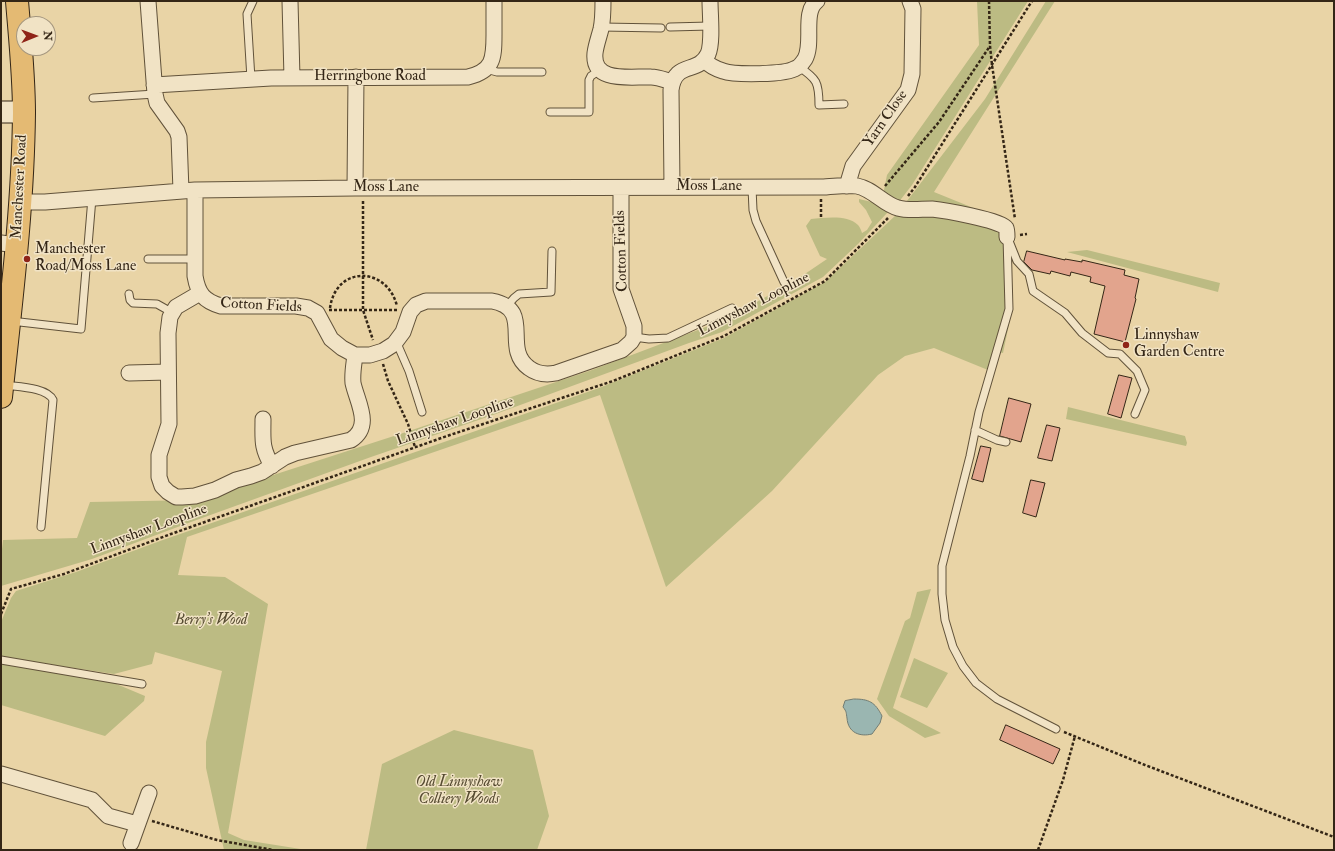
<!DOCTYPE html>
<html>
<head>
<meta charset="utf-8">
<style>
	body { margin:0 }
	#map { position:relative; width:1335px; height:851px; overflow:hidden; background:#e9d4a6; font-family:"IM FELL Double Pica",serif }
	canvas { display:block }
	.frame { position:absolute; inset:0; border:2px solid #342616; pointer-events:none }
	.north { position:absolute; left:16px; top:16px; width:40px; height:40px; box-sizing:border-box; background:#f1e3c5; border:1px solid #a5977f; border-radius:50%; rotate:89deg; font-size:11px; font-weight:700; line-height:16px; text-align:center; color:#342616 }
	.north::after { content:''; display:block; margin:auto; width:14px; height:18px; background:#8f2418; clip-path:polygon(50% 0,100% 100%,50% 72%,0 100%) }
</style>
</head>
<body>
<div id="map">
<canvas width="1335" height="851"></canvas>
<div class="frame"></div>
<div class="north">N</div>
</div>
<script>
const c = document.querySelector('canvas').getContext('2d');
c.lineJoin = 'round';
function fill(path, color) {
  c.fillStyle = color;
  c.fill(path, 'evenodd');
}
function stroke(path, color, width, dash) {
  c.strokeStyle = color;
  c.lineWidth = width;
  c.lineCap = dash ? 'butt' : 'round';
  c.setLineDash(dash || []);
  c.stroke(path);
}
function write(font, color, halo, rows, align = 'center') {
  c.font = font + ' "IM FELL Double Pica",serif';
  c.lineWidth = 3;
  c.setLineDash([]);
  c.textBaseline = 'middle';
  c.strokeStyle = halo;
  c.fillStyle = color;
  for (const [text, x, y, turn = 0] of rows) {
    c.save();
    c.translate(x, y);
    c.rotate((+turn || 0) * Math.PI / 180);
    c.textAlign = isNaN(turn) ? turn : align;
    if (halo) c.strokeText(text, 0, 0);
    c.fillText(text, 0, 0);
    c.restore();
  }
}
const green = new Path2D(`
	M977 1H1028L912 185 898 203 883 195 887 175 979 45Z
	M1046 1H1055L934 192 1008 222 1012 310 1003 353 994 351 988 370 934 348 905 356 878 375 772 491 666 587 600 395 187 537 178 575 225 577 268 604 228 833 244 840 307 850H224L206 768V742L222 671 155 652 152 664 114 674 1 657V622L11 598 16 591 76 572 160 541 599 388 724 338 825 282 897 214 985 99Z
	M859 199 876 203 888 212 858 244 823 277 722 332 689 343 493 415 371 457 191 522 92 559 1 586V558L3 540 77 538 90 502 196 500 397 435 592 370 719 322 790 284 827 259 820 256 806 226 811 219C824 218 847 214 858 225 860 227 861 230 862 233L867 230 872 222 866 210 859 202Z
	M1087 250 1220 283 1218 292 1067 252Z
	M1068 407 1185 436 1187 443 1186 446 1066 419Z
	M931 589 893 708 941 733 925 738 889 716 877 699 905 621 910 618 917 592Z
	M914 658 948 673 927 708 900 697Z
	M1 664 114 683 145 696 144 701 105 736 1 705Z
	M454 730 533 750 549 816 537 850H366L382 764Z`);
const water = new Path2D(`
	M854 699C869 699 875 702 882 716L880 723 872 734C860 737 848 733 847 718 846 713 847 712 843 707L845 701Z`);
const building = new Path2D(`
	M1027 251 1065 260V259L1082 262V260L1125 270 1124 275 1139 279 1135 298 1136 299 1125 342 1094 334 1105 286 1090 282 1091 277 1071 272 1070 276 1051 271 1050 274 1032 270 1024 262Z
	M1119 375 1132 378 1121 418 1108 414Z
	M1009 398 1031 404 1021 442 1000 436Z
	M1047 425 1060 428 1052 461 1038 458Z
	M981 446 991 448 983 482 972 479Z
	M1031 480 1045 483 1036 517 1023 513Z
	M1006 725 1060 749 1053 764 1000 740Z`);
const path = new Path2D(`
	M989 1 990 46 992 65 1015 219
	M885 186 939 122 990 46
	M908 196 915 187 1032 1
	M821 199V219
	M363 201V310L373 340
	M1020 235 1027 234
	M330 308C336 265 387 266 397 306
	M329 310H398
	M383 364 388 381 408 424 415 447
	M1 614 11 589 64 574 171 534 447 436 613 381 724 336 825 281 888 218
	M1064 732 1145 765 1334 837
	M152 821 217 840 273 850
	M1038 850 1063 780 1075 736`);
const lane = new Path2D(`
	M602 27 661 28
	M670 27 710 26
	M798 66C817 79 819 82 819 105L844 104
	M486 69 497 72H542
	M251 79 247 14 253 1
	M93 98 155 94
	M550 112H589V80L591 76 600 70
	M752 188 753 210 756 221 784 282
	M1007 237 1009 309 979 412 970 456 942 566V594L945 620 953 647 963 666 976 683 997 699 1056 729
	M1009 241 1017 261 1029 274 1033 291 1065 313 1082 333 1108 353 1120 354 1137 371 1145 390 1135 414
	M148 259H195
	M129 294 130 300 133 303 157 304 173 313
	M507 306 514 298 519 294 551 292 552 251
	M11 321 81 329 92 198
	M634 337 649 339 668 338 732 308
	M396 341 409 371 422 412
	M4 385C17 387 47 387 53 400L41 527
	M975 430 997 440 1006 442
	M1 660 142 684`);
const street = new Path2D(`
	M148 1 155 94 157 103 177 131 179 137 181 191
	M290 1 292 78
	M603 1C603 10 603 20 601 29 599 37 596 45 595 53 592 84 632 76 651 77 658 77 665 80 672 82
	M704 60C709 65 716 69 723 71 734 75 786 75 796 68 799 67 803 62 805 59 814 43 802 12 817 1
	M154 85 271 78 468 77C493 71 494 59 494 35 494 24 494 12 494 1
	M847 186 853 166 908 90 912 74 913 9 910 1
	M672 187 671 90C675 60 698 75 708 54 713 43 710 14 710 1
	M355 188 356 77
	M195 190V276C198 294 204 301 221 306H296L308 308 317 313 331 339 342 348 355 355H370L383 351 394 344 403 332 410 312 416 305 426 301H492C535 309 501 348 529 368 537 374 546 375 556 373L622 350 631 342 634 337V326L621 289V188
	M20 202H45L195 190 355 188 821 187C832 187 846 184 857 186 873 189 883 204 898 208 908 211 921 209 932 209 942 210 1001 220 1006 228 1007 230 1007 234 1007 237
	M1 243 17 245
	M200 293 176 307 170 317 168 333 169 424 159 455V477L162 486 168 492 176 497H182L195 496 215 490 236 480 251 476 262 472 285 457 295 453 351 440C373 426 357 402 353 383 352 373 354 364 355 355
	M129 373 168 372
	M263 419C263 440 261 447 272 466
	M1 774 92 800 108 816 137 824
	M131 843 149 793`);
const secondary = new Path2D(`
	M1 112H24`);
const primary = new Path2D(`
	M1 397C11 303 23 208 24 113 24 76 20 38 17 1`);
const markers = [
	[27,259,4,"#8f2418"],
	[1126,345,4,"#8f2418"]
];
const streetNames = [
	["Herringbone Road",370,77],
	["Yarn Close",886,119,-55],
	["Manchester Road",20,187,-87],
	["Moss Lane",709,187],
	["Moss Lane",386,188],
	["Cotton Fields",622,251,-92],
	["Linnyshaw Loopline",754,305,-27],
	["Cotton Fields",261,306,3],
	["Linnyshaw Loopline",455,422,-19],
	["Linnyshaw Loopline",149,530,-20]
];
const poiNames = [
	["Manchester",35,250],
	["Road/Moss Lane",35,267],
	["Linnyshaw",1134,336],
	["Garden Centre",1134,353]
];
const parkNames = [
	["Berry's Wood",211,621],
	["Old Linnyshaw",459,783],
	["Colliery Woods",459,800]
];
fill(green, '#bcbb83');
fill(water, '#9ab6b1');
stroke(water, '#717c73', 1);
fill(building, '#e2a48d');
stroke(building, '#342616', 1);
stroke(lane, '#61523a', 9);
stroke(street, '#61523a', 17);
stroke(secondary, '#342616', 23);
stroke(primary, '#342616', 24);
stroke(path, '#342616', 2.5, [3, 2]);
stroke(lane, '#f1e3c5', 7);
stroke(street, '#f1e3c5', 15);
stroke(secondary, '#f1e3c5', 21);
stroke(primary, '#e4ba73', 22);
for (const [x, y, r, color] of markers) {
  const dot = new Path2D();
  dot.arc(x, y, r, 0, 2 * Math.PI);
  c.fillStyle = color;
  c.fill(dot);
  stroke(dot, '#f1e3c5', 1.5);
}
write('15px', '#342616', '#f1e3c5', streetNames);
write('15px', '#342616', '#f1e3c5', poiNames, 'left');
write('italic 15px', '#564b31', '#f1e3c5', parkNames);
</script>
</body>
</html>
